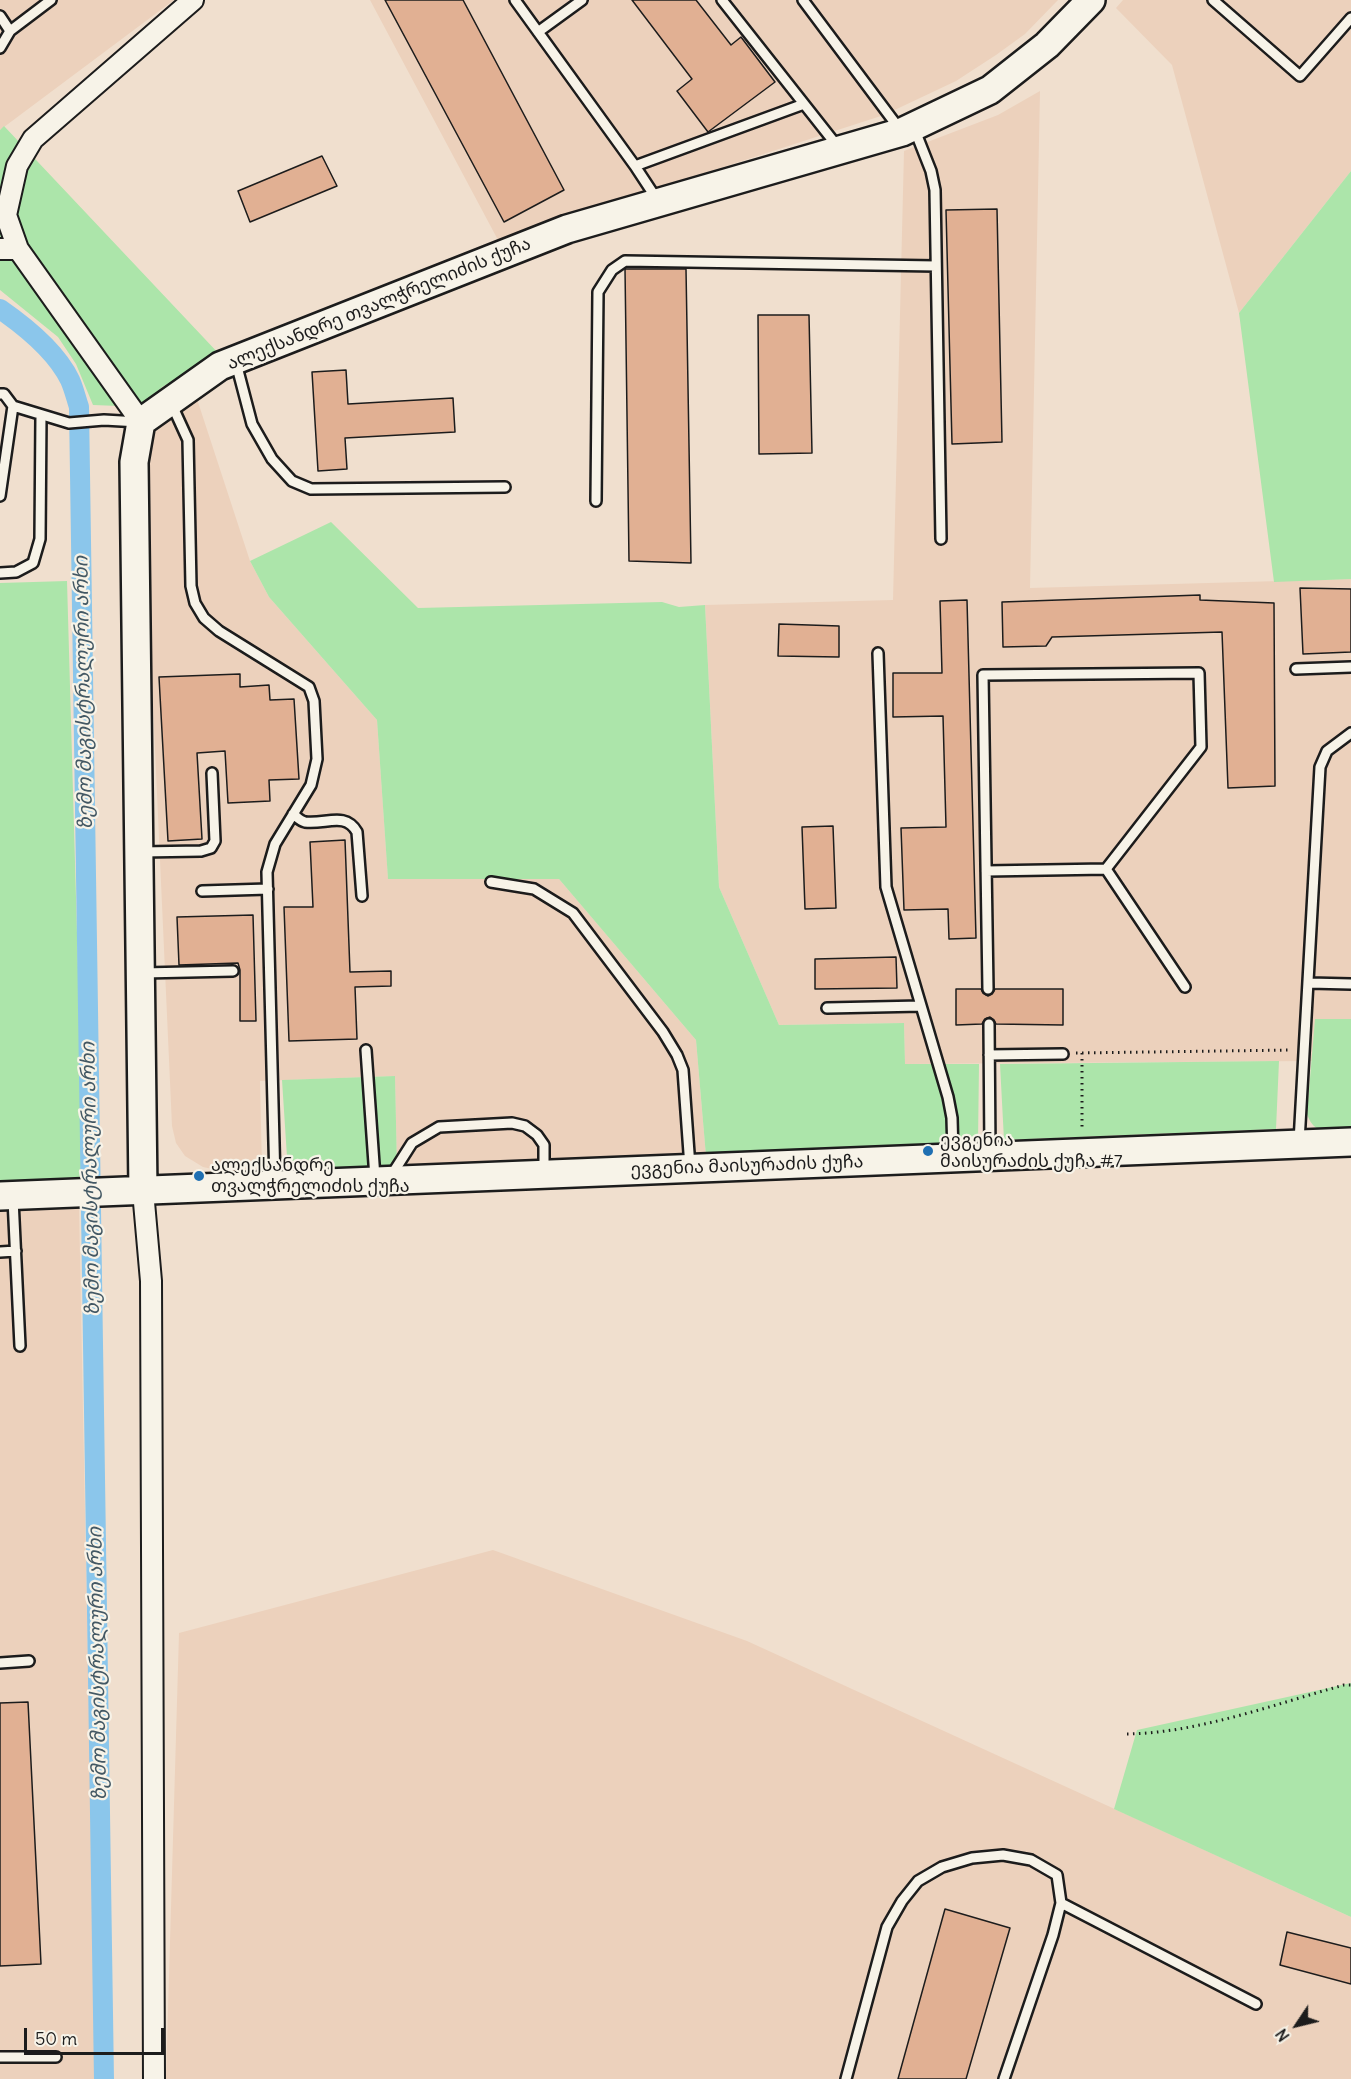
<!DOCTYPE html>
<html>
<head>
<meta charset="utf-8">
<style>
	body { margin:0 }
	#map { position:relative; width:1351px; height:2079px; overflow:hidden; background:#f0dfce; font-family:Delius,sans-serif }
	canvas { display:block }
	.north { position:absolute; left:1267px; top:1995px; width:60px; height:60px; -webkit-text-stroke:4px #f7f3e8; paint-order:stroke; rotate:235deg; font-size:16px; font-weight:700; line-height:24px; text-align:center; color:#1c1c1c }
	.north::after { content:''; display:block; margin:auto; width:21px; height:27px; background:#1c1c1c; clip-path:polygon(50% 0,100% 100%,50% 72%,0 100%) }
	.scale { position:absolute; left:24px; top:2028px; width:140px; height:27px; box-sizing:border-box; border:3px solid #1c1c1c; border-top:0; padding-left:8px; font-size:18px; line-height:21px; white-space:nowrap; color:#1c1c1c; -webkit-text-stroke:4px #f7f3e8; paint-order:stroke }
</style>
</head>
<body>
<div id="map">
<canvas width="1351" height="2079"></canvas>
<div class="north">N</div>
<div class="scale">50 m</div>
</div>
<script>
const c = document.querySelector('canvas').getContext('2d');
c.lineJoin = 'round';
function fill(path, color) {
  c.fillStyle = color;
  c.fill(path, 'evenodd');
}
function stroke(path, color, width, dash) {
  c.strokeStyle = color;
  c.lineWidth = width;
  c.lineCap = dash ? 'butt' : 'round';
  c.setLineDash(dash || []);
  c.stroke(path);
}
function write(font, color, halo, rows, align = 'center') {
  c.font = font + ' Delius,"Noto Sans Georgian",sans-serif';
  c.lineWidth = 4.5;
  c.setLineDash([]);
  c.textBaseline = 'middle';
  c.strokeStyle = halo;
  c.fillStyle = color;
  for (const [text, x, y, turn = 0] of rows) {
    c.save();
    c.translate(x, y);
    c.rotate((+turn || 0) * Math.PI / 180);
    c.textAlign = isNaN(turn) ? turn : align;
    if (halo) c.strokeText(text, 0, 0);
    c.fillText(text, 0, 0);
    c.restore();
  }
}
const built = new Path2D(`
	M0 0H174L0 130Z
	M370 0H1058L1025 34 996 55 956 81 884 115 498 240Z
	M1123 0H1351V171L1239 313 1172 65 1116 8Z
	M1040 91 1030 588 1351 579V1019H1315L1312 1061 905 1064 904 1023 779 1025 719 887 705 605 893 600 904 151 998 115Z
	M197 399 250 561 269 597 377 720 388 878 559 879 696 1040 706 1156 397 1168 395 1076 260 1081 262 1170 226 1172 203 1167 185 1156 176 1143 172 1126 143 483 149 441 160 426Z
	M79 1206 96 2079H0V1210Z
	M493 1550 747 1641 1351 1917V2079H166L179 1633Z`);
const green = new Path2D(`
	M4 126 220 355 162 387 145 407 93 405 76 364 58 337 0 290V130Z
	M1351 171V579L1274 582 1239 313Z
	M331 522 418 608 662 602 679 607 705 605 719 887 779 1025 904 1023 905 1064H979L978 1142 706 1156 696 1040 559 879H388L377 720 269 597 250 561Z
	M67 581 84 1179 0 1183V583Z
	M1315 1019H1351V1130C1330 1130 1315 1137 1307 1114Z
	M1279 1061 1276 1129 1004 1140 1000 1064Z
	M395 1076 397 1168H309L295 1165 287 1157 282 1080Z
	M1351 1683V1917L1114 1809 1137 1730Z`);
const canal = new Path2D(`
	M0 309C26 327 56 351 70 380 74 389 76 398 79 407L104 2079`);
const building = new Path2D(`
	M385 0H463L564 190 504 222Z
	M632 0H696L731 45 741 37 775 82 708 132 677 91 692 79Z
	M322 156 337 186 250 222 238 191Z
	M997 209 1002 442 952 444 946 210Z
	M625 269H686L691 563 629 561Z
	M758 315H809L812 453 759 454Z
	M346 370 348 404 453 398 455 432 345 438 347 469 318 471 312 372Z
	M1300 588 1351 589V652L1303 654Z
	M1200 595V600L1274 603 1275 786 1228 788 1222 632 1052 637 1046 646 1003 647 1002 602Z
	M967 600 976 938 949 939 948 909 904 910 901 828 946 827 943 716 893 717V673H942L940 601Z
	M779 624 839 626V657L778 656Z
	M240 674V687L269 685 270 700 294 699 299 779 269 780 270 801 228 803 225 751 197 753 202 839 168 841 159 677Z
	M833 826 836 908 805 909 802 827Z
	M345 840 350 972 391 971V986L355 987 357 1039 289 1041 284 907H313L310 842Z
	M253 915 256 1021H240V970L238 963 179 965 177 917Z
	M896 957 897 988 815 989V959Z
	M956 989H981L983 993 988 996 992 994 995 989H1063V1025L996 1024 994 1020 990 1017 985 1019 982 1024 956 1025Z
	M28 1702 41 1964 0 1966V1703Z
	M945 1909 1010 1928 966 2079H898Z
	M1287 1932 1351 1948V1984L1280 1965Z`);
const path = new Path2D(`
	M1076 1053 1291 1050
	M1082 1053V1130
	M1127 1734C1198 1733 1275 1704 1344 1685H1351`);
const lane = new Path2D(`
	M515 0 635 166 658 201
	M722 0 838 147
	M803 0 901 131
	M1213 0 1300 76 1351 18
	M0 16 10 31
	M538 32 582 0
	M0 48 10 31 51 0
	M914 128 931 171 935 190 941 539
	M635 166 804 104
	M236 363 252 424 272 459 292 481 311 489 505 487
	M0 394H4L13 406 69 423 104 420 139 422
	M172 405 188 440 191 586 195 603 204 618 219 631 309 687 314 701 317 759 311 785 275 844 267 872 275 1182
	M0 496 13 406
	M596 501 598 292 612 270 625 261 936 266
	M0 573 16 572 33 563 40 539 41 415
	M878 653 886 887 948 1097 952 1118 953 1154
	M1296 669 1351 667
	M293 814C297 817 300 821 305 822 325 825 345 811 357 832L362 896
	M141 852 201 851 211 848 215 841 212 773
	M1106 869 1185 987
	M986 871 1106 869 1201 747 1199 673 983 675 988 989
	M491 882 534 889 573 913 663 1032 677 1055 683 1070 690 1167
	M202 891 268 889
	M143 973 233 971
	M1309 983 1351 984
	M827 1008 921 1006
	M989 1024 990 1153
	M366 1050 375 1178
	M989 1055 1063 1054
	M1299 1142 1320 767 1327 751 1351 733
	M391 1176 412 1143 439 1127 512 1123 525 1126 537 1135 544 1145V1172
	M13 1199 20 1346
	M0 1252 16 1251
	M0 1663 29 1661
	M1061 1903 1256 2004
	M0 2057H56
	M846 2079 887 1927 902 1901 918 1881 942 1867 972 1858 1003 1855 1031 1860 1057 1875 1061 1903 1053 1935 1004 2079`);
const street = new Path2D(`
	M0 249H18
	M141 422 18 249 6 215 17 166 33 139 193 0
	M143 1191 151 1281 154 2079`);
const secondary = new Path2D(`
	M143 1191 134 462 141 422 220 366 567 229 902 132 990 90 1047 45 1091 0
	M0 1196 1351 1142`);
const markers = [
	[928,1151,6,"#1f6fb2"],
	[199,1176,6,"#1f6fb2"]
];
const streetNames = [
	["ალექსანდრე თვალჭრელიძის ქუჩა",379,304,-22],
	["ევგენია მაისურაძის ქუჩა",747,1166,-2]
];
const poiNames = [
	["ევგენია",940,1141],
	["მაისურაძის ქუჩა #7",940,1162],
	["ალექსანდრე",211,1166],
	["თვალჭრელიძის ქუჩა",211,1187]
];
const waterNames = [
	["ზემო მაგისტრალური არხი",84,693,-91],
	["ზემო მაგისტრალური არხი",91,1179,-91],
	["ზემო მაგისტრალური არხი",98,1664,-91]
];
fill(built, '#ecd1bc');
fill(green, '#ace5aa');
stroke(canal, '#8bc6eb', 20);
fill(building, '#e1b093');
stroke(building, '#1c1c1c', 1.5);
stroke(lane, '#1c1c1c', 14);
stroke(street, '#1c1c1c', 24);
stroke(secondary, '#1c1c1c', 32);
stroke(path, '#1c1c1c', 3, [1.5, 4.5]);
stroke(lane, '#f7f3e8', 9);
stroke(street, '#f7f3e8', 20);
stroke(secondary, '#f7f3e8', 27);
for (const [x, y, r, color] of markers) {
  const dot = new Path2D();
  dot.arc(x, y, r, 0, 2 * Math.PI);
  c.fillStyle = color;
  c.fill(dot);
  stroke(dot, '#f7f3e8', 2);
}
write('18px', '#1c1c1c', '#f7f3e8', streetNames);
write('18px', '#1c1c1c', '#f7f3e8', poiNames, 'left');
write('italic 20px', '#435864', '#f7f3e8', waterNames);
</script>
</body>
</html>
